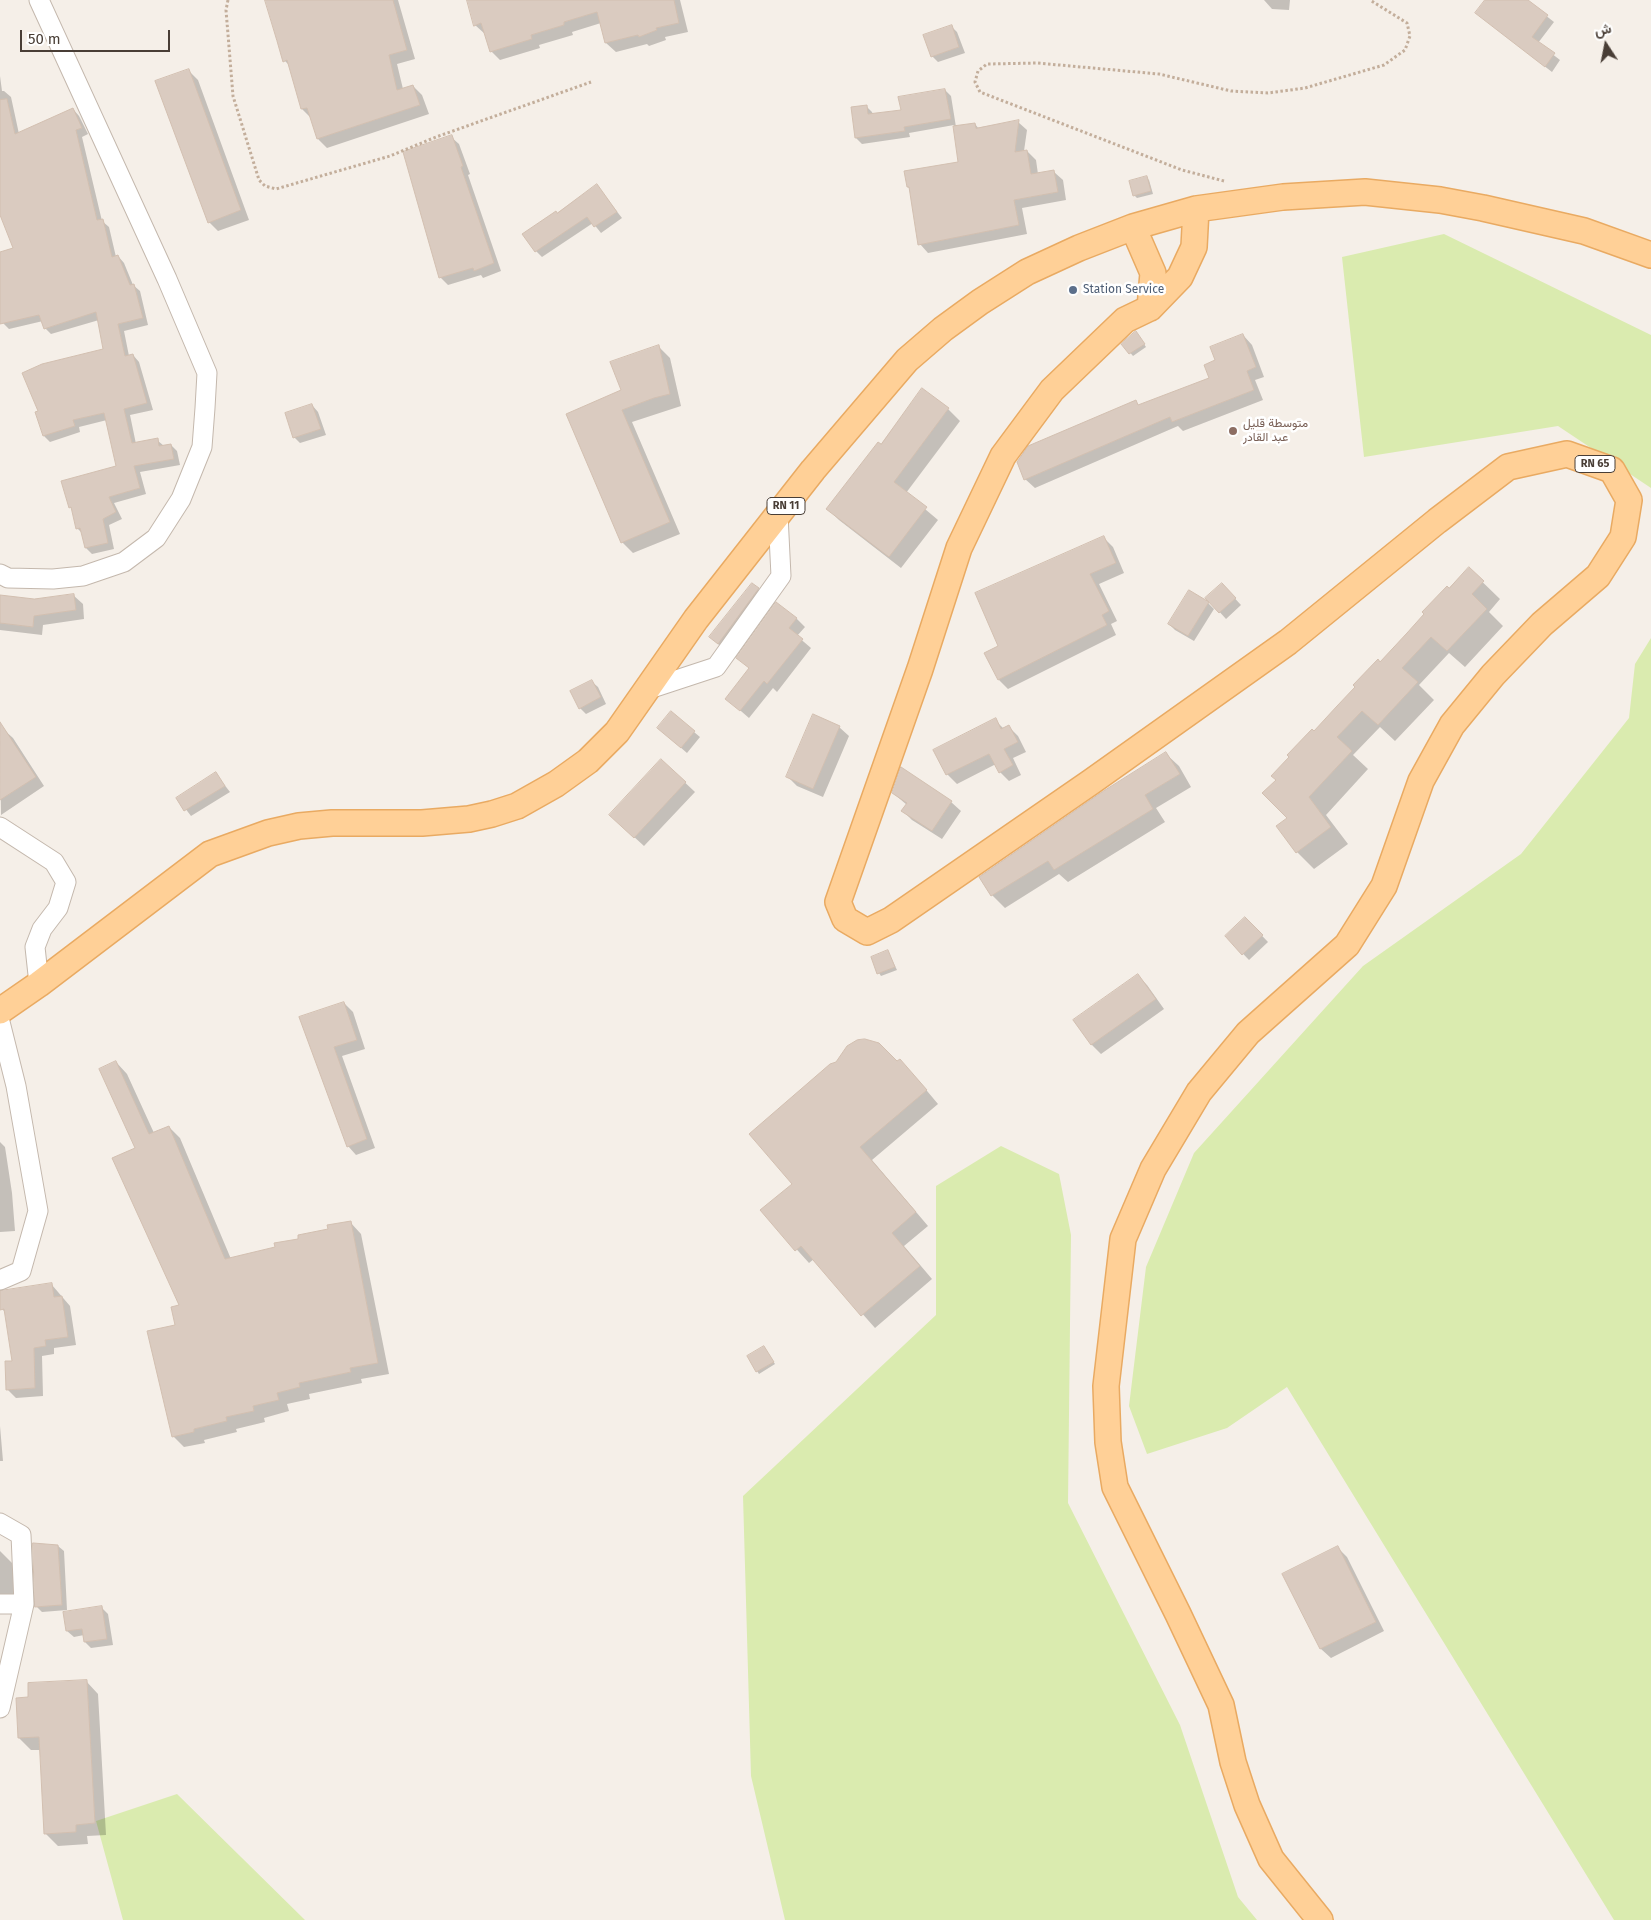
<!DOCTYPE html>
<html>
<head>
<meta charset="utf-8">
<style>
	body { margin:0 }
	#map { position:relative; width:1651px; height:1920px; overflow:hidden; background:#f5efe8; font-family:"Fira Sans",Vazirmatn,sans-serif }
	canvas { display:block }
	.north { position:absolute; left:1581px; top:20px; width:50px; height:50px; -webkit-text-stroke:4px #fff; paint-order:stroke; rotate:349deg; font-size:14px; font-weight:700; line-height:20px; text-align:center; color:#493e36 }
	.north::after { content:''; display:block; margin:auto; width:18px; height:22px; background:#493e36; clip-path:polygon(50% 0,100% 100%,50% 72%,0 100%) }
	.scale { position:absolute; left:20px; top:30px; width:150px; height:22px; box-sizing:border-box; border:2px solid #493e36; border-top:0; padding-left:6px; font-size:15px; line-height:18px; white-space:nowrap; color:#493e36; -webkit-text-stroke:4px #fff; paint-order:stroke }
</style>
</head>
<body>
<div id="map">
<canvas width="1651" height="1920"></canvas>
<div class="north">ش</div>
<div class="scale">50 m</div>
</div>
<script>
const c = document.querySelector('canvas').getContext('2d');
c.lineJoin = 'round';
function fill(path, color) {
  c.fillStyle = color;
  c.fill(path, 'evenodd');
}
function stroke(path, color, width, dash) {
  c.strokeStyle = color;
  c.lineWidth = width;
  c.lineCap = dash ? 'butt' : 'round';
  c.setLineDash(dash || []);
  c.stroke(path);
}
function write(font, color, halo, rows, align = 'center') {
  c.font = font + ' "Fira Sans",Vazirmatn,sans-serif';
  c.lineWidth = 5;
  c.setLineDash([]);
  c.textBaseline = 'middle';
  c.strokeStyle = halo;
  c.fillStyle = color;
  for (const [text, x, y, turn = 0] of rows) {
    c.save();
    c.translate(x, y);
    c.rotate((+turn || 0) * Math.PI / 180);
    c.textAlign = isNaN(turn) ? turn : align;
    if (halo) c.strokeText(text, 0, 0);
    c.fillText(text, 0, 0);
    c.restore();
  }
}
const green = new Path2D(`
	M1444 234 1651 335V488L1558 426 1364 457 1342 257Z
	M1651 638V1920H1614L1287 1387 1227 1428 1147 1454 1129 1406 1146 1267 1194 1153 1363 966 1521 854 1629 718 1635 664Z
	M1001 1146 1059 1174 1071 1235 1068 1503 1180 1725 1238 1897 1257 1920H785L751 1776 743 1496 936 1315V1186Z
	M177 1794 305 1920H123L96 1821Z`);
const shadow = new Path2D(`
	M267 0H398L415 59 397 64 403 89 413 86 422 95 429 114 327 148 318 139 311 118 302 109 290 66 285 61Z
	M468 0H680L688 32 665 37 666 40 649 46 647 44 616 52 606 43 601 23 572 32 573 35 539 45 540 48 500 60 491 51 485 34 475 25Z
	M1264 0H1290L1289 10 1272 9Z
	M1497 0H1526L1554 22 1538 43 1560 60 1552 72 1490 24Z
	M951 26 957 32 965 53 938 62 932 56Z
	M188 70 198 80 249 220 218 231 209 222Z
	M0 76 2 91H4L11 97 19 134 73 109 79 116 88 134 82 137 102 221 109 227 116 257 118 256 124 263 133 285 140 291 148 325 124 331 129 356 133 355 139 362 153 410 130 415 136 444 157 440 164 446 171 445 177 451 180 465 140 472 146 494 114 503 122 519 109 525 114 549 92 554 86 548 83 534 77 528 73 510 70 507 118 467 107 420 79 427 80 432 50 442 44 436 104 350 99 320 51 334 45 328 43 321 9 329 3 323 0 311V253L14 249 0 212Z
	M945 90 951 96 956 127 975 124 979 129 1018 122 1027 130 1024 151H1027L1036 160 1038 174 1054 172 1063 180 1066 200 1022 208 1027 234 928 253 920 244 910 189 908 187 959 163 954 125 909 133 910 137 862 144 856 138 866 106 872 112 873 115 902 111Z
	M451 137 459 144 470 174 468 175 501 271 483 278 481 275 448 285 440 277Z
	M1146 177 1149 180 1153 194 1137 198 1134 195Z
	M597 186 622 218 601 233 593 223 542 257 536 251 557 214Z
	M1138 335 1146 347 1133 356 1123 344Z
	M1243 335 1252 345 1264 377 1255 380 1263 400 1183 431 1178 426 1035 488 1025 479 1136 402 1139 406 1210 378 1217 361Z
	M659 347 670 358 681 406 632 422 680 534 633 553 622 542 568 414 622 391Z
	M312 405 318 412 326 435 300 443 294 437Z
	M948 409 960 421 906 493 938 520 901 568 839 520 828 509 881 445Z
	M1104 538 1113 547 1124 573 1099 584 1117 621 1111 624 1116 635 1008 689 999 680 1000 646Z
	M1469 569 1500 599 1489 612 1503 626 1465 667 1449 653 1419 685 1434 700 1395 741 1380 727 1353 755 1368 769 1326 815 1348 844 1314 869 1297 852 1278 780 1314 733Z
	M758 589 767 598 720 646 711 637Z
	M1228 591 1241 605 1226 619 1207 598Z
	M73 595 83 604 84 619 43 625 42 635 0 630V596L34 600Z
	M1208 603 1214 609 1194 641 1175 630 1169 624Z
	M796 618 805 627 797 636 811 648 777 692 773 688 749 718 727 699 750 669 738 658Z
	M591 681 598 687 606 704 586 714 580 708Z
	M995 720 1004 729 1009 727 1018 736 1026 752 1013 758 1021 775 1009 781 1000 772 996 764 957 784 947 774Z
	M839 727 849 736 823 797 797 786 788 777Z
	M3 729 13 738 44 786 1 815 0 731Z
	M694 732 700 737 687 753 665 734Z
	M1166 754 1179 766 1191 787 1156 808 1165 822 1068 882 1059 874 1005 908 992 895Z
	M661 760 695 792 644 846 620 824Z
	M216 774 230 792 191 816 178 799Z
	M893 793 951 802 961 811 942 839 912 820 903 811 907 805Z
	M1245 918 1268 942 1249 960 1226 936Z
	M888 952 897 970 881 976 879 973Z
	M1138 976 1147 985 1164 1009 1101 1054 1092 1045 1074 1021Z
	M344 1003 353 1012 365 1049 342 1056 375 1148 356 1155 348 1146 301 1018Z
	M116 1062 127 1074 154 1133 169 1127 180 1138 231 1259 277 1248 350 1222 361 1234 389 1374 361 1379 362 1383 309 1394 310 1399 287 1404 289 1411 264 1418 265 1422 236 1429 237 1432 204 1440 205 1443 184 1447 173 1436 177 1326 180 1306Z
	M897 1063 912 1073 938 1104 872 1160 928 1226 904 1246 932 1279 875 1328 814 1259 809 1263 762 1211 793 1184Z
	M0 1142 5 1147 12 1193 15 1231 0 1232Z
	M52 1285 70 1306 76 1345 54 1348V1354L42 1356 43 1396 16 1398 7 1389 13 1362 6 1313 2 1309 0 1292Z
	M764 1347 775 1364 759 1374 757 1371Z
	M0 1426 3 1461H0Z
	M58 1546 64 1551 67 1610 42 1612 37 1607Z
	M1337 1547 1347 1557 1384 1631 1331 1658 1321 1649 1284 1574Z
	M0 1551 16 1567V1597L0 1602Z
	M102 1608 108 1614 113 1645 91 1648 85 1642 84 1635 74 1637 67 1631Z
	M86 1681 98 1694 106 1835 87 1836 88 1844 58 1846 45 1833 41 1750H31L19 1738 30 1698Z`);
const building = new Path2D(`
	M265 0H393L407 50 389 55 397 90 413 85 420 105 317 139 307 108 301 109 287 60 283 62 277 41Z
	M467 0H674L679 23 656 28 657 30 639 37 638 35 605 43 597 12 564 22V25L531 35 532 39 490 52 481 23 474 26Z
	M1485 0H1528L1548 15 1532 37 1555 53 1545 67 1475 13Z
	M952 25 959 47 931 57 923 35Z
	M189 69 241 210 208 223 155 81Z
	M945 89 951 119 904 127 905 131 855 138 851 107 867 105 868 114 901 110 898 97Z
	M7 99 15 134 73 108 82 128 76 130 97 220 103 219 112 257 118 255 130 285 134 284 143 318 118 324 125 356 133 354 147 403 124 409 132 443 158 438 159 446 171 444 174 459 134 466 140 488 109 497 116 512 103 519 108 543 85 548 80 528 76 529 71 507 69 508 61 481 116 466 104 413 73 420 75 426 43 436 35 412 38 411 22 373 42 364 103 349 96 312 44 329 39 315 0 324V252L13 248 0 215V100Z
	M1019 120 1015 152 1027 150 1031 174 1054 170 1058 192 1014 200 1019 225 918 245 909 187H907L904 171 958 162 953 126 975 123 976 128Z
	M452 135 463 166 461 167 494 263 474 271 473 268 439 278 403 152Z
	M1147 176 1151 191 1133 196 1129 181Z
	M597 184 617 212 594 227 587 217 535 252 522 234 556 211 557 213Z
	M1136 331 1145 344 1129 354 1121 344Z
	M1243 334 1256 367 1247 371 1254 390 1172 422 1170 417 1024 480 1017 462 1028 446 1136 400 1138 405 1209 378 1204 365 1215 360 1210 347Z
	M659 345 670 394 654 398 622 410 670 522 621 543 566 414 621 390 610 362Z
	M922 388 949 408 894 482 927 507 889 557 826 509 878 442 881 444Z
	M312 404 321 429 293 438 285 413Z
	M1104 536 1116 563 1090 574 1109 611 1102 615 1107 625 998 680 984 653 998 646 975 593Z
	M1469 567 1484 581 1472 594 1487 609 1447 651 1431 637 1402 668 1418 682 1378 725 1362 711 1337 737 1352 751 1309 797 1331 827 1296 853 1276 826 1287 818 1262 793 1276 780 1271 776 1289 757 1287 755 1312 729 1314 731 1337 706 1355 687 1353 685 1378 659 1380 662 1407 633 1424 614 1422 612 1447 586 1449 588Z
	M752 583 759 588 718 644 709 637Z
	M1222 583 1236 598 1219 613 1205 598Z
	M1189 590 1209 602 1188 636 1168 624Z
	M74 594 76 610 34 616 33 627 0 623V595L34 599Z
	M776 602 797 618 789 628 803 639 767 684 764 681 740 711 725 699 749 668 736 658Z
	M592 680 601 697 579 709 570 691Z
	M671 711 695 731 681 748 657 728Z
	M813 714 840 726 813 789 786 777Z
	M996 718 1001 729 1009 725 1018 742 1004 749 1013 765 999 773 989 754 946 775 933 750Z
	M0 722 36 777 0 800Z
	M1166 752 1180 774 1145 795 1153 809 1054 870 1048 861 991 896 979 877 1102 792Z
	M661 759 686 782 634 838 609 815Z
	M901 767 952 801 932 831 901 811 907 803 892 793Z
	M216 772 225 786 184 811 176 798Z
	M1245 917 1263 935 1242 955 1225 936Z
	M888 950 895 967 877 974 871 957Z
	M1138 974 1156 999 1091 1045 1073 1020Z
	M344 1002 357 1040 334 1047 367 1139 347 1147 299 1017Z
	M865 1039 879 1043 897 1061 900 1059 927 1090 860 1147 916 1212 892 1233 920 1266 861 1316 801 1246 795 1251 760 1210 792 1184 749 1134 830 1064 836 1062 847 1046 857 1040Z
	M116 1061 149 1134 169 1126 225 1259 275 1247 274 1243 298 1239V1235L328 1229 327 1225 351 1221 378 1363 350 1368 351 1372 299 1383 300 1387 277 1393 279 1400 253 1406 254 1411 226 1417 227 1421 194 1429V1432L172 1437 147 1331 175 1325 171 1307 179 1305 112 1158 135 1148 99 1069Z
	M52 1283 54 1297 62 1296 68 1337 45 1340 46 1346 34 1348 35 1388 6 1390 5 1361H12L4 1309 0 1310V1291Z
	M764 1346 774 1362 756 1372 747 1356Z
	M33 1543 58 1545 62 1605 35 1607Z
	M1338 1546 1376 1622 1320 1649 1282 1574Z
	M102 1606 107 1639 84 1642 82 1629 66 1631 63 1612Z
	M87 1680 95 1823 76 1825V1832L44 1834 39 1737 18 1738 16 1698 28 1697V1683Z`);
const path = new Path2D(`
	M228 0 226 10 233 96 259 180 265 186 276 189 390 156 436 137 591 82
	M1224 181 1182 170 980 92 975 82 978 71 987 64 1037 63 1159 74 1231 91 1268 93 1305 88 1384 65 1405 50 1410 36 1407 23 1370 0`);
const minor = new Path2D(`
	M0 574 8 578 53 579 83 576 124 562 156 538 181 499 202 447 205 408 207 373 167 279 39 0
	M646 690 716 667 781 576 778 515
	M0 827 54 862 66 882 58 908 42 929 35 947 39 984
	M0 1022 16 1086 38 1211 21 1271 0 1280
	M0 1523 21 1535 24 1604 0 1708
	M0 1604H24`);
const major = new Path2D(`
	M1133 227 1153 273 1150 308 1125 320 1052 390 1003 456 959 548 920 669 838 902 845 919 867 932 891 920 1091 782 1288 642 1437 521 1508 467 1567 454 1612 470 1629 500 1623 537 1598 576 1542 624 1493 675 1452 725 1421 781 1384 886 1347 945 1248 1033 1199 1092 1153 1169 1123 1239 1106 1386 1108 1442 1115 1487 1178 1614 1221 1705 1233 1762 1247 1805 1271 1859 1320 1920
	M1150 308 1180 277 1194 247 1196 209
	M0 1011 39 984 210 854 268 833 299 826 332 823H422L469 819 492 814 517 806 556 784 588 761 617 732 696 619 813 470 907 360 943 329 980 302 1027 272 1079 248 1133 227 1196 209 1283 197 1365 192 1440 200 1483 208 1584 231 1651 255`);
const markers = [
	[1073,290,5,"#5c6f8a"],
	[1233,431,5,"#8d6e63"]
];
const shields = [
	[1595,464,40],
	[786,506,38]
];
const shieldNames = [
	["RN 65",1595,464],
	["RN 11",786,506]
];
const serviceNames = [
	["Station Service",1083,290]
];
const educationNames = [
	["متوسطة قليل",1243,424],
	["عبد القادر",1243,438]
];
fill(green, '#daebaf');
fill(shadow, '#0003');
fill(building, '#dacbc0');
stroke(building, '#d2bfb0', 1);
stroke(minor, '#c4b8ad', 21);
stroke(major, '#e9aa62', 28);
stroke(path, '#c3ae9b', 3, [2.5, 2.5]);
stroke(minor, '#fff', 19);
stroke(major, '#ffd097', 25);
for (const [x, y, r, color] of markers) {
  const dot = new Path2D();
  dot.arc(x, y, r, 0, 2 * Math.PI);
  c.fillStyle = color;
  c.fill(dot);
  stroke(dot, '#fff', 2);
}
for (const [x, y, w] of shields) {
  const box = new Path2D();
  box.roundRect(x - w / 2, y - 8.5, w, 17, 4);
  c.fillStyle = '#fff';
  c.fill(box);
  stroke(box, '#493e36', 1);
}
write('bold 11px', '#493e36', null, shieldNames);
write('12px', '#4e5e75', '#fff', serviceNames, 'left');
write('12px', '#785e54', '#fff', educationNames, 'left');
</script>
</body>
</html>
